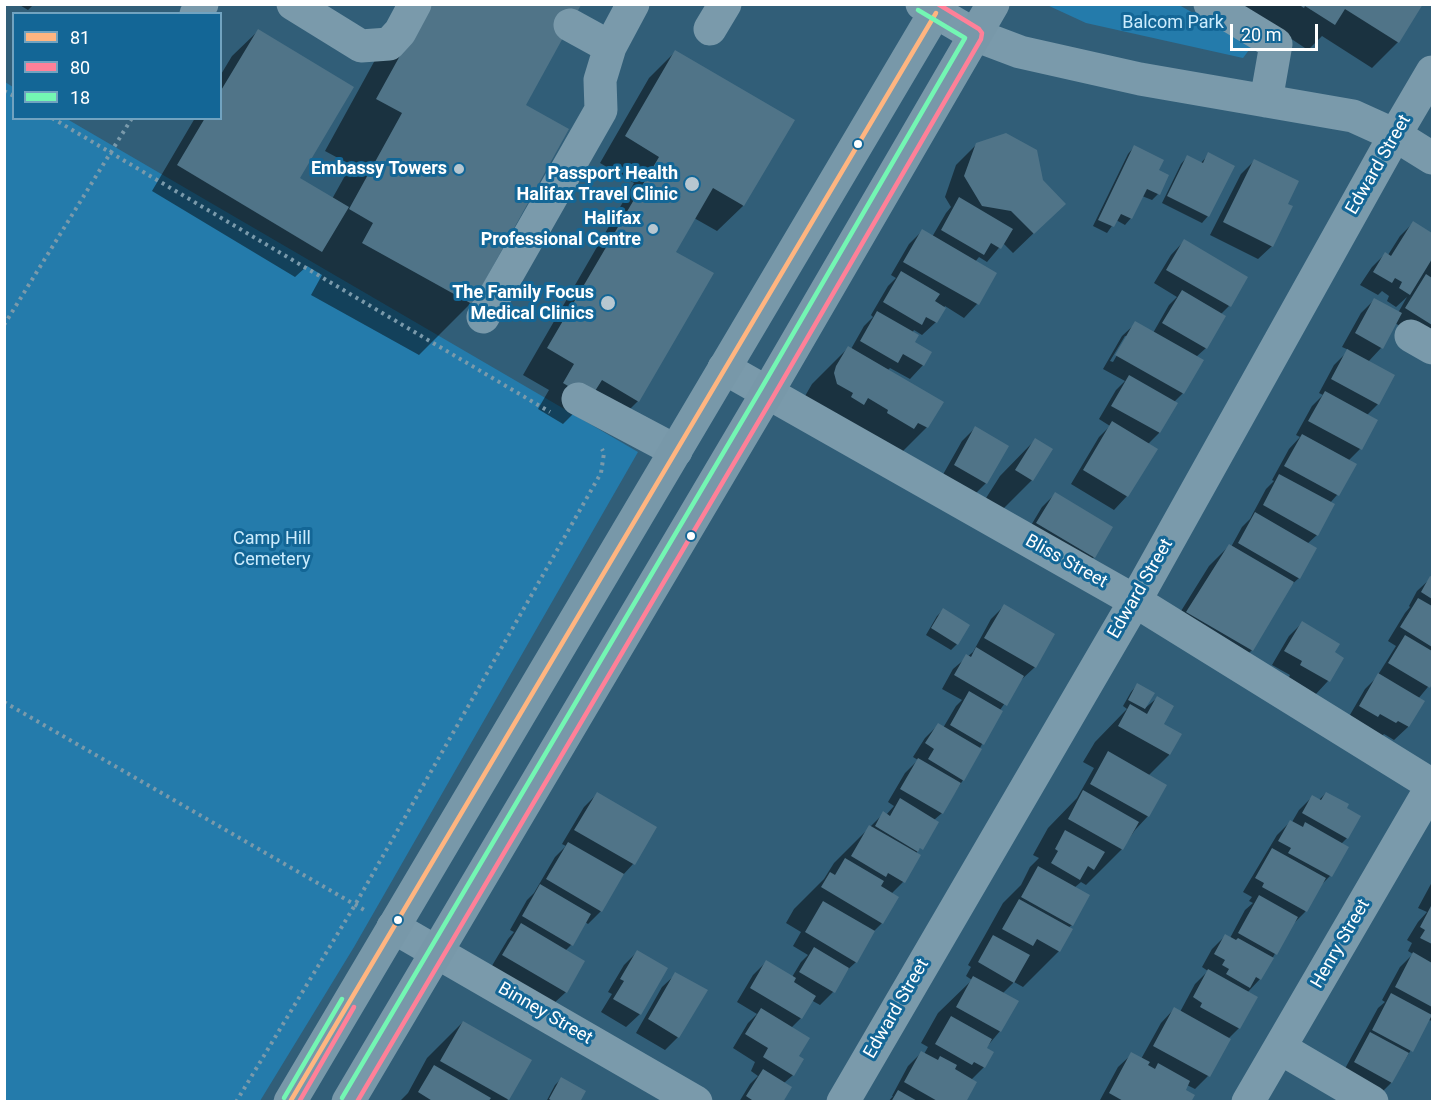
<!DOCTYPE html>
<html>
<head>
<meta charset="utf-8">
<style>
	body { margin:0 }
	#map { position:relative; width:1437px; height:1106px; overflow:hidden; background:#315e78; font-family:Roboto,sans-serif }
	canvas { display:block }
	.frame { position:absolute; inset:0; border:6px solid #fff; pointer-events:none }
	.legend { position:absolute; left:12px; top:12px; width:210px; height:108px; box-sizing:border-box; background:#136696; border:2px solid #71a3c0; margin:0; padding:8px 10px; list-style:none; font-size:18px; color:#fff }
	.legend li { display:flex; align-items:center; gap:12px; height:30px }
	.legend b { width:30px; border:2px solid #71a3c0 }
	.scale { position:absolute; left:1230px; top:24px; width:88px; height:27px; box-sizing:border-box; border:3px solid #fff; border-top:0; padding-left:8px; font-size:18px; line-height:21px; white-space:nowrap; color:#fff; -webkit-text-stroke:4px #136696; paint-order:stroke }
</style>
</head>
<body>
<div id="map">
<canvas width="1437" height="1106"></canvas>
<div class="frame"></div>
<ul class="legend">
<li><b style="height:8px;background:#ffb580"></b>81</li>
<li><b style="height:8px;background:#ff8098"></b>80</li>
<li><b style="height:8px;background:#73f6b3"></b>18</li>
</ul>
<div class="scale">20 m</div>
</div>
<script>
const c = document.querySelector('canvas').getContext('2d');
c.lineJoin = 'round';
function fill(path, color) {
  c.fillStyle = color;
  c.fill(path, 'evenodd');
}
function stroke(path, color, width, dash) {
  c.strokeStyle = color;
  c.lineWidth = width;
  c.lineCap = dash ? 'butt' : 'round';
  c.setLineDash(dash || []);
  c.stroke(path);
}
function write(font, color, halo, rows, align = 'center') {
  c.font = font + ' Roboto,sans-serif';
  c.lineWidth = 6;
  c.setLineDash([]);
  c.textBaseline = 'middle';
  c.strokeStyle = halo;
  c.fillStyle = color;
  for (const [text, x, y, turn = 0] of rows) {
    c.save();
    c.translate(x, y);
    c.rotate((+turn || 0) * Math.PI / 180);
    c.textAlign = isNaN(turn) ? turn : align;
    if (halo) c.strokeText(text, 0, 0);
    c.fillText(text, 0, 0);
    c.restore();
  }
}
const green = new Path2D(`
	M1047 5H1179L1252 46 1243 58 1086 23Z
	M5 82 13 87 14 118 67 119 638 452 354 947 260 1101 5 1102Z`);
const shadow = new Path2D(`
	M18 4H34L28 10Z
	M417 4H579L524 105 471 303 419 355 311 295 322 275 307 266 295 277 152 191 195 118H220V76L232 56 258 31 298 179 332 199 351 165 325 151 391 31Z
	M1239 4H1421L1398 42 1372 68 1322 36 1308 50Z
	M675 52 743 206 717 231 694 218 674 252 638 401 612 427 580 407 563 424 538 409 549 390 523 375 634 183 600 163 649 78Z
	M976 145 1041 180 1064 204 1013 253 1003 243 987 262 979 257 975 262 995 273 977 304 964 318 945 306 936 322 922 335 914 330 912 333 913 342 930 353 923 365 910 379 890 368 887 371 941 403 927 427 891 463 801 403 812 384 848 348 851 349 864 326 873 317 871 315 888 286 896 278 891 275 909 244 922 231 932 237 946 213 951 207 945 197 956 165Z
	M1134 147 1157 171 1158 194 1152 200 1142 196 1131 218 1125 225 1116 220 1107 233 1093 226 1128 154Z
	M1209 154 1208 216 1202 223 1162 203 1181 164 1187 157 1200 164Z
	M1254 161 1286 204 1272 246 1258 259 1210 235 1241 174Z
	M1413 223 1432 235V346L1395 323 1381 348 1368 362 1378 404 1366 416 1360 449 1348 461 1354 465 1337 495 1330 503 1317 535 1307 544 1299 578 1289 587 1252 650 1232 670 1168 632 1209 566 1229 546 1231 547 1242 527 1250 519 1266 489 1274 481 1272 480 1289 449 1300 437 1296 435 1312 406 1323 395 1319 393 1334 365 1349 350 1342 347 1361 313 1374 300 1398 313 1407 297 1396 307 1387 301 1389 296 1382 291 1378 295 1360 285 1372 267 1385 254 1388 255 1400 236Z
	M1184 241 1229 306 1221 314 1206 348 1196 357 1183 393 1174 402 1159 433 1148 444 1127 496 1114 510 1071 484 1099 437 1110 426 1099 419 1116 390 1125 381 1103 369 1122 336 1136 323 1153 333 1169 305 1177 297 1154 283 1171 255ZM1125 336H1128L1113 362 1110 361Z
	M975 428 986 483 973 496 941 478 962 441Z
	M1035 440 1032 480 996 516 981 506 1000 476Z
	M1055 494 1094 557 1080 570 1024 537 1042 507Z
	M1431 578 1432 579V682L1418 699 1423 701 1408 727 1394 740 1384 734 1382 736 1347 720 1365 689 1376 678 1396 646 1388 641 1405 613 1410 607 1409 606 1417 591Z
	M1004 606 1035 667 1021 680 1000 710 963 780 942 813 934 820 937 822 916 854 903 882 891 894 882 923 873 932 856 962 844 973 833 992 820 1005 811 1000 801 1018 791 1028 797 1056 793 1075 784 1083 782 1102H739L750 1084 758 1076 751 1071 755 1062 733 1048 748 1023 757 1014 737 1002 753 975 766 962 792 977 801 962 808 955 793 946 801 932 786 923 794 909 824 879 834 863 884 813 886 815 894 806 888 802 905 773 918 760 913 757 925 738 938 725 943 728 956 706 962 700 942 689 953 669 973 652 991 619Z
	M943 610 957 644 951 650 926 635 937 616Z
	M1302 623 1333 653 1342 658 1328 681 1315 695 1288 679 1290 675 1272 665 1289 636Z
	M1137 685 1152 694 1144 709 1157 698 1162 724 1180 734 1169 755 1148 776 1165 785 1148 816 1135 830 1122 849 1086 885 1081 882 1074 888 1072 925 1068 928 1059 951 1023 987 1014 982 1002 994 1000 1031 985 1049 992 1053 984 1067 971 1080 965 1102H888L893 1096H892L908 1066 921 1053 924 1054 928 1047 921 1043 938 1013 972 980 966 976 971 967 968 965 984 937 1003 903 1021 885 1030 867 1039 858 1033 855 1048 828 1077 798 1094 768 1083 762 1095 742 1127 709 1123 706 1131 692Z
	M1326 793 1347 838 1341 844 1347 847 1330 876 1318 888 1305 912 1292 925 1260 979 1247 993 1239 1028 1228 1039 1208 1076 1195 1089 1187 1085 1184 1090 1189 1102H1099L1118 1067 1132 1054 1141 1059 1161 1023 1174 1009 1180 1012 1195 984 1208 971 1202 967 1212 949 1225 936 1230 938 1245 910 1253 903 1249 901 1252 897 1243 892 1277 835 1291 821 1292 822 1299 810 1312 797 1319 800Z
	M597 794 655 828 633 864 622 876 601 911 588 924 585 922 571 945 565 951 566 992 552 1005 490 969 508 939 514 932 510 930 527 900 534 893 555 857 566 846 562 844 584 807Z
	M1432 882V1021L1429 1020 1391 1083 1378 1096 1341 1076 1378 1008 1385 1002 1382 1000 1400 967 1413 954 1408 951 1412 943 1407 940 1418 922 1427 912 1418 908Z
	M637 952 640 1014 626 1027 601 1012 612 994 608 992 624 965Z
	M676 974 678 1037 665 1050 636 1033 662 987Z
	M463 1022 530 1060 508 1099 506 1102H399L408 1093 427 1058Z
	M561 1079 579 1102H546L555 1085Z`);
const building = new Path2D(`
	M1298 4H1423L1399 43 1345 9 1335 25 1305 6 1304 8Z
	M428 5H581L526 105 569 129 472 304 362 243 373 223 349 209 402 113 376 99Z
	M258 29 354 87 300 178 349 207 322 252 177 165 205 118H220V92Z
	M675 50 795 120 744 206 713 188 676 252 714 273 639 402 602 380 590 399 563 383 574 364 547 348 659 157 625 136Z
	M1006 133 1037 150 1043 180 1066 204 1034 234 1011 211 982 206 964 176 976 143Z
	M1134 145 1164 160 1159 170 1169 175 1160 195 1147 189 1132 219 1121 214 1114 227 1098 220Z
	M1208 152 1235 166 1209 217 1167 196 1187 155 1203 163Z
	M1254 159 1299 181 1288 204 1293 206 1273 247 1223 222Z
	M959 197 1013 229 1001 249 991 243 984 255 941 230Z
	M1413 221 1432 233V259L1410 295 1399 288 1402 282 1395 278 1392 283 1373 272 1385 252 1391 256Z
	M922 229 997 273 979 305 903 262Z
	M1184 239 1248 277 1231 307 1166 270Z
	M901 271 940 294 935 301 946 308 937 323 926 317 922 325 883 302Z
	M1426 274 1432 278V325L1405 308Z
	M1182 290 1226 316 1207 349 1162 323Z
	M1374 298 1402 313 1383 349 1355 333Z
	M877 311 919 335 915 342 932 352 924 366 903 354 898 363 860 341Z
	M1135 321 1204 360 1184 394 1115 355Z
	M848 346 944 402 928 428 918 423 914 429 887 413 888 410 868 398 864 405 851 397 853 393 837 384 834 373 836 366Z
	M1347 349 1395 375 1379 405 1331 379Z
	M1129 375 1178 403 1160 433 1111 406Z
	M1325 391 1378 420 1362 450 1308 421Z
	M1112 421 1158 449 1128 497 1083 470Z
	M975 426 1009 446 987 484 954 465Z
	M1302 434 1357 464 1339 496 1284 466Z
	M1035 438 1053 449 1033 481 1015 470Z
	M1279 474 1335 504 1318 536 1263 505Z
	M1055 492 1113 527 1095 558 1036 523Z
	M1255 512 1317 548 1300 579 1238 543Z
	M1229 544 1294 582 1253 651 1186 612Z
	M1430 576 1432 577V599L1421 592Z
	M1418 598 1432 606V647L1400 627Z
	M1004 604 1055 634 1036 668 984 638Z
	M943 608 970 625 958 645 931 628Z
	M1302 621 1340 644 1335 652 1344 658 1330 682 1300 665 1302 661 1284 651Z
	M1405 635 1432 651V684L1430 688 1388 663Z
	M976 647 1024 676 1007 706 954 675 966 654 971 657Z
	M1378 673 1425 701 1409 727 1398 721 1396 723 1380 714 1378 717 1359 706Z
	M1137 683 1155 693 1145 709 1128 700Z
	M969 691 1003 711 984 745 950 725Z
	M1157 696 1174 706 1164 724 1182 734 1170 755 1118 726 1130 704 1147 714Z
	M938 723 982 749 964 781 928 759 934 749 925 743Z
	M1108 751 1167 785 1149 817 1090 784Z
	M918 758 961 783 943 814 900 789Z
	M1083 790 1139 822 1123 850 1068 819Z
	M597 792 657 827 635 865 574 830Z
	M1326 792 1349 804 1347 808 1361 816 1348 839 1302 813 1312 795 1321 800Z
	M900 798 939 822 923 850 920 848 918 852 875 826 883 811 890 816Z
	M1290 820 1303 827 1305 822 1349 847 1332 877 1288 853 1291 848 1278 841Z
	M869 825 921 855 905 883 888 873 886 877 851 856Z
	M1065 830 1105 852 1094 870 1088 866 1080 880 1051 863 1058 851 1055 849Z
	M568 842 624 874 602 912 546 879Z
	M1272 848 1326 878 1307 912 1262 887 1264 883 1255 878Z
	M845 858 884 881 881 886 899 897 883 924 821 887 830 872 835 875Z
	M1038 866 1090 895 1073 926 1021 897Z
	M540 884 591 914 573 946 522 916Z
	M1259 895 1298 917 1277 955 1238 933Z
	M1019 899 1073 929 1060 952 1037 939 1033 946 1002 929Z
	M823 901 875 931 857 963 805 932Z
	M1431 906 1432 907V944L1420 938 1425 930 1420 927Z
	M521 923 585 961 567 993 502 955Z
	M1225 934 1236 940 1238 938 1274 958 1261 980 1256 977 1250 988 1226 974 1229 969 1222 965 1225 960 1214 954Z
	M993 935 1030 955 1014 983 978 962Z
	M814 947 849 968 835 993 799 972Z
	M637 950 668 968 641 1015 613 999 624 981 620 979Z
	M1413 952 1432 963V1007L1395 987Z
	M766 960 796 978 794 982 816 996 802 1019 750 988Z
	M1208 969 1258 997 1240 1029 1200 1007 1202 1003 1193 997Z
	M675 972 708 990 679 1038 648 1019Z
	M973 976 1019 1001 1001 1032 956 1007Z
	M1391 993 1432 1015 1413 1052 1372 1030Z
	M1174 1007 1231 1039 1210 1077 1153 1046Z
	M761 1008 810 1038 799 1056 804 1059 794 1076 763 1057 768 1048 745 1034Z
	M951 1016 992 1039 987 1048 994 1052 985 1068 974 1062 972 1065 935 1044Z
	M463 1021 532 1060 509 1100 440 1061Z
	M1370 1032 1409 1053 1392 1083 1354 1062Z
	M921 1051 938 1060 940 1056 957 1065 955 1069 977 1082 966 1102H939L904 1082Z
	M1131 1052 1150 1062 1148 1065 1155 1069 1158 1063 1190 1081 1186 1090 1195 1095 1191 1102H1125L1109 1093Z
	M434 1065 491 1098 488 1102H434L418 1092Z
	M763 1069 792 1087 783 1102H755L746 1096Z
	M561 1077 586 1091 580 1102H554L549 1099Z
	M898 1090 919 1102H891Z`);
const path = new Path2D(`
	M4 91 14 96
	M52 118 550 412
	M4 325 132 118
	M4 702 366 911
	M236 1102 355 905 601 473 604 453 602 449`);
const minor = new Path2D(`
	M293 4 361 46 389 44 400 32 415 4
	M922 4 975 35 1020 52 1140 79 1353 116 1395 135 1432 158
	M1210 4 1276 44 1266 101
	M196 14 202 4
	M710 29 725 4
	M610 47 633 4
	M483 317 601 110 600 80 610 47 570 25
	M1411 336 1432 348
	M724 368 1135 601 1432 785
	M578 399 676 451
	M393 927 696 1102
	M1280 1048 1372 1102
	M843 1102 1135 601 1395 135 1432 72
	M1248 1102 1432 786`);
const major = new Path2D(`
	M290 1102 940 4
	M348 1102 767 393 993 4`);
const bus1 = new Path2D(`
	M290 1102 936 13`);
const bus2 = new Path2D(`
	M299 1102 354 1007
	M357 1102 773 397 981 39 982 33 979 29 938 4`);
const bus3 = new Path2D(`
	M284 1098 342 999
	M342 1098 761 389 965 38 918 10`);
const markers = [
	[858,144,5,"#fff"],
	[459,169,6,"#b7c7d0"],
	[692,184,8,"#b7c7d0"],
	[653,229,6,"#b7c7d0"],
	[608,303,8,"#b7c7d0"],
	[691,536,5,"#fff"],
	[398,920,5,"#fff"]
];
const parkNames = [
	["Balcom Park",1173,23],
	["Camp Hill",272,539],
	["Cemetery",272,560]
];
const streetNames = [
	["Edward Street",1379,165,-60],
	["Bliss Street",1066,562,29],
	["Edward Street",1141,589,-60],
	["Henry Street",1341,944,-60],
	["Edward Street",897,1009,-60],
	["Binney Street",545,1014,30]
];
const poiNames = [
	["Embassy Towers",447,169],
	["Passport Health",678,174],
	["Halifax Travel Clinic",678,195],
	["Halifax",641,219],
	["Professional Centre",641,240],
	["The Family Focus",594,293],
	["Medical Clinics",594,314]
];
fill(green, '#247bab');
fill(shadow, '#0007');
fill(building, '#507488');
stroke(path, '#7a9aab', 4, [3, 4.5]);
stroke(minor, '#7a9aab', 33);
stroke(major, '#7898a9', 33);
stroke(bus1, '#ffb580', 4.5);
stroke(bus2, '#ff8098', 4.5);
stroke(bus3, '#73f6b3', 4.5);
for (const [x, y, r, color] of markers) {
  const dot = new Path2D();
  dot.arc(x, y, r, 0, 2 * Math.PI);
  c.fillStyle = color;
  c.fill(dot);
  stroke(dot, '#136696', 2);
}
write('18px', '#ccecfd', '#136696', parkNames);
write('18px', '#fff', '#136696', streetNames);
write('bold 18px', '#fff', '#136696', poiNames, 'right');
</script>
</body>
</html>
